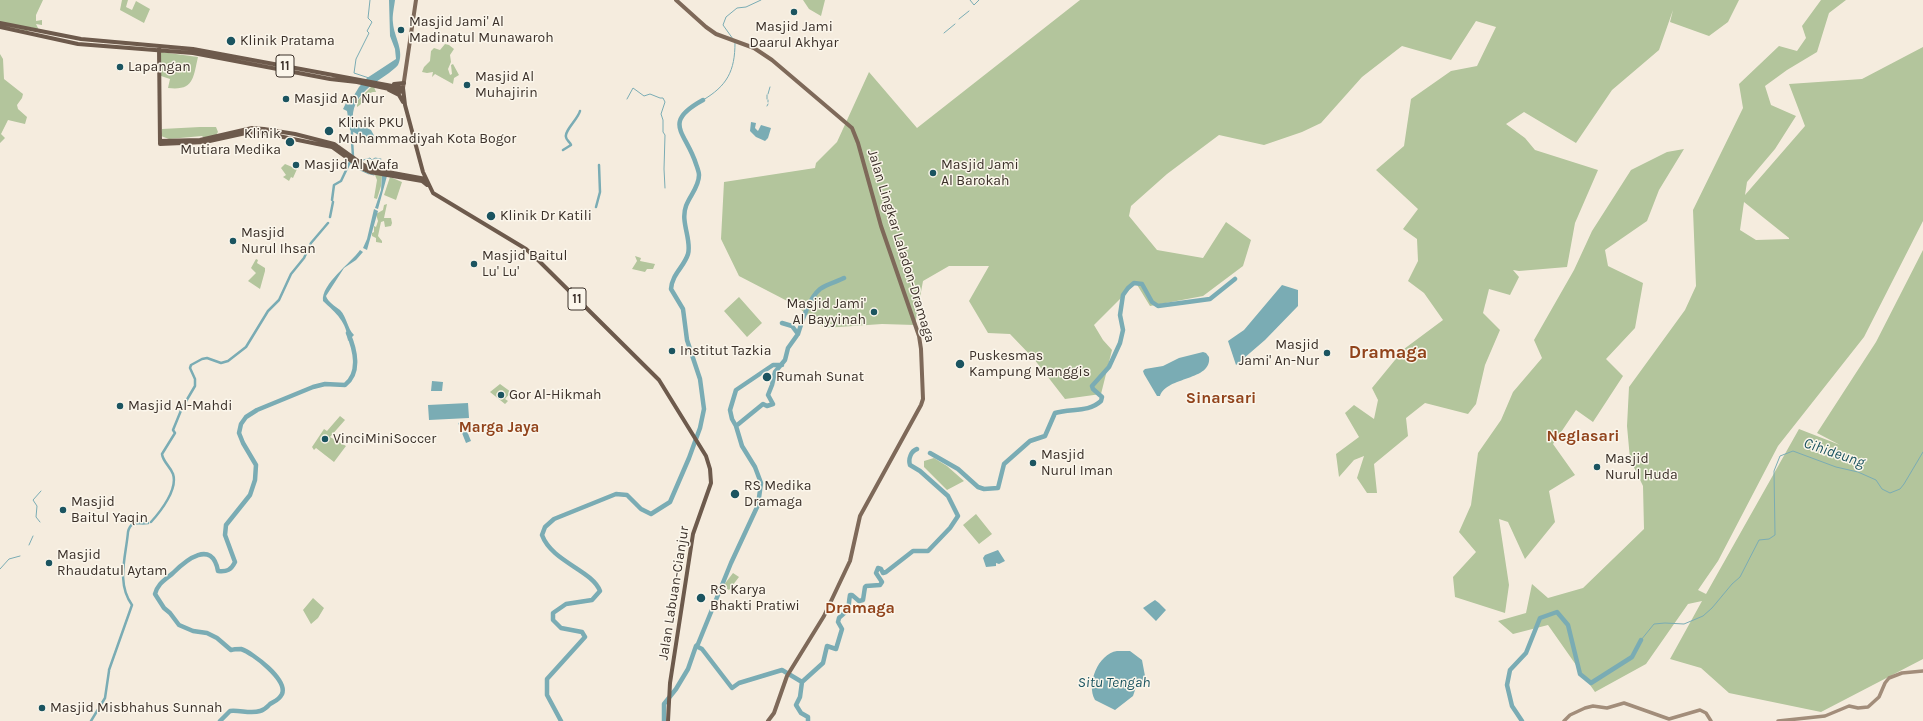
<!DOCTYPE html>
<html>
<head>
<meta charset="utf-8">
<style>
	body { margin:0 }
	canvas { display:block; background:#f5ecde }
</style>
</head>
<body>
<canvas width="1923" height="721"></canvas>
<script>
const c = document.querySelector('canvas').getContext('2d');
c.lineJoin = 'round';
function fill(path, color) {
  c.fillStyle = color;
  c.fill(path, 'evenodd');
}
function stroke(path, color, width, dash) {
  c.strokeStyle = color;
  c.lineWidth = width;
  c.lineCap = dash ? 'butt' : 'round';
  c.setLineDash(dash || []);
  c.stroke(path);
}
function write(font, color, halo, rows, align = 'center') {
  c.font = font + ' Karla,sans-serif';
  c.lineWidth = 3;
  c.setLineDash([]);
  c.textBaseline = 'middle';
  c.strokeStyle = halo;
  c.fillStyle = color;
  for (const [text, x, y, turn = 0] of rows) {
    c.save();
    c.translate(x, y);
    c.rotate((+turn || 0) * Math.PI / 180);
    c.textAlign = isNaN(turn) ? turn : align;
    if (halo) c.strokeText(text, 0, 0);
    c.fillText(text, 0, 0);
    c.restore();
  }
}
const green = new Path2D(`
	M0 0H43L36 15V21L42 20V25L36 24 39 30H33L32 27 27 31 0 24Z
	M122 0H128L126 7 132 10 136 1 150 9 144 23 120 10Z
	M803 0H825L821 16 809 9Z
	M1080 0H1739L1728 22 1709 36 1670 22 1673 10 1659 50 1612 90 1576 143 1524 112 1506 124 1525 138 1535 150 1598 170 1575 223 1567 267 1519 271 1513 270 1519 277 1510 295 1489 289 1483 313 1500 330 1485 365 1476 404 1468 414 1425 403 1406 418 1408 436 1374 464 1377 493H1367L1357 478 1364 456 1354 460 1339 477 1336 454 1359 437 1345 413 1354 405 1374 419 1378 400 1372 388 1404 349 1443 320 1424 293 1408 281 1418 261 1417 239 1403 229 1418 209 1376 170 1404 146 1411 99 1451 71 1477 66 1496 27 1476 21 1451 60 1402 46 1362 77 1321 123 1302 132 1264 145 1219 135 1167 174 1131 206 1129 216 1157 250 1203 258 1226 222 1251 240 1243 266 1203 296 1150 306 1136 283 1094 325 1103 340 1112 350 1101 394 1065 399 1034 359 1010 334 988 333 969 301 989 266H949L923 281 915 325 882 324 824 328 795 305 739 276 721 239 724 182 815 168 816 163 837 142 869 72 917 128Z
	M1821 0H1846L1829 13 1817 52 1787 70 1765 86 1771 105 1796 116 1775 149 1747 182 1745 195 1805 126 1789 84 1862 79 1923 47V221L1864 337 1778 446 1718 561 1698 590 1706 594 1799 429 1840 445 1817 433 1876 342 1923 250V659L1821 712 1729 693 1701 668 1670 659 1702 601 1688 604 1646 664 1595 692 1548 625 1513 634 1498 621 1526 613 1532 584 1548 598 1583 588 1644 529 1643 486 1630 459 1627 426 1629 387 1685 310 1696 286 1693 210 1743 108 1739 84 1779 46 1797 51 1806 38 1802 26ZM1744 202 1789 238V239L1756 240 1740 230Z
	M445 44 449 45 454 49 450 55 451 62 448 69 450 75 452 74 451 65 453 64 459 75 454 78 453 84 435 74 432 77 433 72 427 73 422 72 424 67 430 61 431 51 434 48 440 50Z
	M161 52 198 57C193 78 194 91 168 88L170 79 161 76Z
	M0 54 3 59 4 79 23 94 22 98 17 105 18 109 27 117 25 124 8 120 1 134 5 138 0 143Z
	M371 87H374L376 92C365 91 366 102 357 107V101Z
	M200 127H216L218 132 216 135 204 138 202 136 169 139 161 136 162 129Z
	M1684 149 1659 190 1647 221 1605 250 1608 266 1643 283 1635 328 1606 359 1623 376 1593 422 1576 410 1553 444 1575 475 1549 491 1555 522 1525 559 1508 522 1499 519 1509 585 1505 613 1455 597 1453 577 1476 552 1459 532 1471 505 1478 453 1501 420 1513 392 1542 358 1534 340 1574 270 1592 231 1631 170 1667 152Z
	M285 164 297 169 293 178 291 177 289 181 283 177 286 175 281 168Z
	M375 175H382L381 186 377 199 374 198 377 180Z
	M390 177 402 182 396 200 384 195Z
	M387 204 384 218H391L392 223 391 226 385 227 384 221 381 222 378 236 382 241V243L376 242V238L372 236V233L374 232V226L376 227 378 221 376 214 383 210 384 205Z
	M635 256 641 258 640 261 655 264 653 269H647L645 272 632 269 637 261Z
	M256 259 258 260 257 263 265 268V271L260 289 248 281 256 273 251 268Z
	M739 297 762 323 747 337 724 311Z
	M500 384 511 392 505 399 508 401 505 404 490 392Z
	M340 416 345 420 330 437 346 446 334 462 316 448 314 450 312 447 324 429 327 431Z
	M934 458 947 466 964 481 947 490 924 467V461Z
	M976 514 992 534 979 544 963 525Z
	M733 573 739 577 729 590 723 586Z
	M313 598 324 608 318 618 311 624 303 610Z`);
const water = new Path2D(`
	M389 0H395C394 8 392 16 393 23 394 37 405 51 398 65 396 68 392 70 389 73 372 85 351 96 353 121L371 130 377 141 374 144 350 130 347 111 343 109 346 103 353 97 359 87 367 78 396 59 395 49 390 36Z
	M751 122 756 123 755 128 758 131 761 125 771 128 768 138 765 141 756 137 750 131Z
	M382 176H387L378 209 375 208 381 190Z
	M374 209 378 211 367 250 363 248 367 239Z
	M360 250 363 252 356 260 344 268 326 296C328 302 335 306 340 310 347 317 347 328 354 335L348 341C347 322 336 313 323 301 321 284 351 263 360 250Z
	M1282 285 1298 290V306L1265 340 1236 365 1228 341 1244 330Z
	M1203 352 1206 353 1209 357C1212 381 1167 376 1160 396H1157L1144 374 1143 371 1145 369 1163 366 1179 358Z
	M432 381 443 382 442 391H431Z
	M468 403 469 418 429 420 428 405Z
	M463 421 471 441 466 443 458 423Z
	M998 550 1005 561 999 564 996 563V566L986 567 983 558 985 555Z
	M1155 600 1159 603 1166 610 1156 621 1143 608Z
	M1117 651H1130L1142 660 1145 676 1143 682 1137 684 1133 696 1115 710 1095 700C1086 684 1098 654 1117 651Z`);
const stream = new Path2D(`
	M970 0 974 5 979 0
	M959 19 969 11
	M944 33 955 24
	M733 39 723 25 726 17 737 8 746 7 761 0
	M369 78 354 73 356 59 369 33 367 31 372 22 368 18 370 0
	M768 94 770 87
	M767 95V99
	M627 99 633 88 644 96 650 94 660 98H663L665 102 661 114 663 120V132L665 135 664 169 665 188
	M703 100C727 86 735 71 735 43
	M768 100V102
	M767 106 768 104
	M360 161 370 158 372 160 375 158 381 159
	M350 162 360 170 369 174
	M370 174 374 175
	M40 522 36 517 37 506 33 500 41 491
	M29 545 33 536
	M0 569 9 559 20 556
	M1641 640 1654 624 1665 623 1684 624 1703 616 1712 608 1732 584 1740 577 1759 540 1769 539 1775 535 1774 471 1780 456 1793 451 1836 467 1858 472 1876 480 1882 489 1890 493 1900 489 1904 484 1923 452`);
const canal = new Path2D(`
	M352 128V134
	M352 140 353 157
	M563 150 571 145C570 142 566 140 566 137 564 131 578 119 580 111
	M332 200 334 185 341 181 350 162
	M596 207 600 192 599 165
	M330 217 333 202
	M151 522C161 511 178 489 173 474 170 466 163 462 162 454L175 433 173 430 182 408 195 386V379L190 368 191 365 202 359 207 358 221 363 228 361 246 347 268 311 279 300 291 274 304 258 311 243 328 223
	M109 670 132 605C116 583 126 556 128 532 131 519 139 525 148 523
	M91 721 105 698 109 671`);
const river = new Path2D(`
	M798 334C802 321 809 298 820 289 827 284 836 282 844 278
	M736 426 732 419 730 410 736 390 773 365H782
	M930 453 958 469 978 487 984 489 998 488 1004 464 1030 441 1045 436 1055 413C1071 408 1088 413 1101 401L1102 397 1093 389 1092 386 1109 367 1120 343 1123 330 1120 315 1123 295 1128 288 1134 283 1142 284 1152 302 1158 306 1210 299 1235 279
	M696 646 702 649 732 688 739 683 782 670 802 682
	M220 721 230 711C240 710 251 714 260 711 265 710 267 707 270 704 275 701 279 700 282 694 288 680 253 653 241 649 238 649 234 649 231 650L217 638 207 633 193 631 179 625 170 613 164 608 155 594C158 583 165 580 173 573 186 560 212 539 218 571 227 572 231 570 235 562L225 535 226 525 250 495 255 480 256 465 243 443 239 433 241 424 246 417 257 410 313 387 325 384 345 385C361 373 355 349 348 333
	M561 721 547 695V679L585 637 582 632 561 628 553 620V613L566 604 592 600 600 591C592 570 552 562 542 535L545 527 554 519 616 494 627 495 641 509 651 514 670 502 689 458 700 428 704 409 700 379 687 340 683 309 671 289C672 274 684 267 688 254 692 240 680 222 686 206 690 195 699 187 699 175 699 172 697 167 696 164 686 132 661 123 703 100
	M664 721V704L676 689 688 669 696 646 698 644 731 563 758 505 761 483 755 467 742 446 736 426 763 404 767 406 773 404 768 395 772 385 775 372 785 360 788 348 798 334 792 326 782 323
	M808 721V717L801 713 796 705 800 697 802 682 823 663 827 646 836 649 842 629 838 622 839 618C852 606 847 612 850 595H852L859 601 863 600 865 587 866 586 880 585 882 582 876 573 878 568 881 569 883 573 886 572 913 551H928L950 528 958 516 948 496 920 471 910 465C908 459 911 451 917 449
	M1522 721 1512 706 1507 685 1510 670 1526 653 1540 618 1557 612 1568 625 1580 674 1591 683 1632 657 1641 640`);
const secondary = new Path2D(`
	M1564 721 1570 715 1585 708 1593 706 1607 708 1624 703 1669 719 1700 710 1706 713 1711 721
	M1778 721 1825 716 1849 706 1858 708 1868 707 1879 697 1885 683 1889 678 1902 673 1923 671`);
const primary = new Path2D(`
	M676 0 706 27 716 34 754 48 772 60 852 128 858 143 881 226 919 336 921 349 923 399 921 405 860 516 850 561 824 616 787 676 774 713 768 721
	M403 88 416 0`);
const trunk = new Path2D(`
	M0 23 81 39 193 49 403 88 405 105 423 172 433 193 526 249 538 260 659 380 706 456 710 469 711 483 693 534 670 683 668 721
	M0 27 78 44 193 53 330 79 357 82 403 92
	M159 48 160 144 205 142 246 133 259 132 332 147 361 168 370 172 422 181 427 185
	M394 84 404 83
	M389 90 399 95 403 102
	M160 141 200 140 252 128 264 129 295 134 334 144 362 164 371 169 426 179`);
const markers = [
	[794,12,4,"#1b5460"],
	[401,30,4,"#1b5460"],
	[231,41,5,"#1b5460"],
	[120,67,4,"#1b5460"],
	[467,85,4,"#1b5460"],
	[286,99,4,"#1b5460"],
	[329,131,5,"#1b5460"],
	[290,142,5,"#1b5460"],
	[296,165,4,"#1b5460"],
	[933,173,4,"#1b5460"],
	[491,216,5,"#1b5460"],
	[233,241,4,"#1b5460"],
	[474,264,4,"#1b5460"],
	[874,312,4,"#1b5460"],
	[672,351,4,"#1b5460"],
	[1327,353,4,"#1b5460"],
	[960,364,5,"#1b5460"],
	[767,377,5,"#1b5460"],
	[501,395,4,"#1b5460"],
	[120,406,4,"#1b5460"],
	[325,439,4,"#1b5460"],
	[1033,463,4,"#1b5460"],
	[1597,467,4,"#1b5460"],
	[735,494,5,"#1b5460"],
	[63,510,4,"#1b5460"],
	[49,563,4,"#1b5460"],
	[701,598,5,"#1b5460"],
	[42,708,4,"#1b5460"]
];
const shields = [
	[285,66,18],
	[577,299,18]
];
const shieldNames = [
	["11",285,66],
	["11",577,299]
];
const poiNames = [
	["Masjid Jami' Al",409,22],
	["Madinatul Munawaroh",409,38],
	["Masjid Jami",794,27,"center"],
	["Daarul Akhyar",794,43,"center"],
	["Klinik Pratama",240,41],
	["Lapangan",128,67],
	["Masjid Al",475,77],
	["Muhajirin",475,93],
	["Masjid An Nur",294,99],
	["Klinik PKU",338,123],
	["Muhammadiyah Kota Bogor",338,139],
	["Klinik",281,134,"right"],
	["Mutiara Medika",281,150,"right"],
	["Masjid Al Wafa",304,165],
	["Masjid Jami",941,165],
	["Al Barokah",941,181],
	["Klinik Dr Katili",500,216],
	["Masjid",241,233],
	["Nurul Ihsan",241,249],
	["Masjid Baitul",482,256],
	["Lu' Lu'",482,272],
	["Masjid Jami'",866,304,"right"],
	["Al Bayyinah",866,320,"right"],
	["Masjid",1319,345,"right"],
	["Jami' An-Nur",1319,361,"right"],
	["Institut Tazkia",680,351],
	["Puskesmas",969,356],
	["Kampung Manggis",969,372],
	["Rumah Sunat",776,377],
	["Gor Al-Hikmah",509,395],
	["Masjid Al-Mahdi",128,406],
	["VinciMiniSoccer",333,439],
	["Masjid",1041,455],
	["Nurul Iman",1041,471],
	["Masjid",1605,459],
	["Nurul Huda",1605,475],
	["RS Medika",744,486],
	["Dramaga",744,502],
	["Masjid",71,502],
	["Baitul Yaqin",71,518],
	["Masjid",57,555],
	["Rhaudatul Aytam",57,571],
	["RS Karya",710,590],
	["Bhakti Pratiwi",710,606],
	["Masjid Misbhahus Sunnah",50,708]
];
const streetNames = [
	["Jalan Lingkar Laladon-Dramaga",901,246,73],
	["Jalan Labuan-Cianjur",674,593,-81]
];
const neighbourhoodNames = [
	["Marga Jaya",499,428]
];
const waterNames = [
	["Cihideung",1834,453,19],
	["Situ Tengah",1114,683]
];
const quarterNames = [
	["Sinarsari",1221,398],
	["Neglasari",1583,436],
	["Dramaga",860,608]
];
const districtNames = [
	["Dramaga",1388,353]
];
fill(green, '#b3c59c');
fill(water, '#7aacb4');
stroke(stream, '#7aacb4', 1);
stroke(canal, '#7aacb4', 2.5);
stroke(river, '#7aacb4', 4.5);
stroke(secondary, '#a28d7a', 3.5);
stroke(primary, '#7e6959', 4);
stroke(trunk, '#6d5a4c', 4);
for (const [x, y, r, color] of markers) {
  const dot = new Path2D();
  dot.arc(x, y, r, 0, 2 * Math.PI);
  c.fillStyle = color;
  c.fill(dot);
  stroke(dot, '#fbf6eb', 1.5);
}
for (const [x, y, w] of shields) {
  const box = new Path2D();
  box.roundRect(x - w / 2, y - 11, w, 22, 3);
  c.fillStyle = '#fbf6eb';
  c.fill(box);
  stroke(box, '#3b3029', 1);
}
write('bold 13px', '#3b3029', null, shieldNames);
write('14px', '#3b3029', '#fbf6eb', poiNames, 'left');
write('14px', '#3b3029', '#fbf6eb', streetNames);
write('bold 15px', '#91431b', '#fbf6eb', neighbourhoodNames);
write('italic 15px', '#1b5460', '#fbf6eb', waterNames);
write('bold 16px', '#91431b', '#fbf6eb', quarterNames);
write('bold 18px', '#91431b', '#fbf6eb', districtNames);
</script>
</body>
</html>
